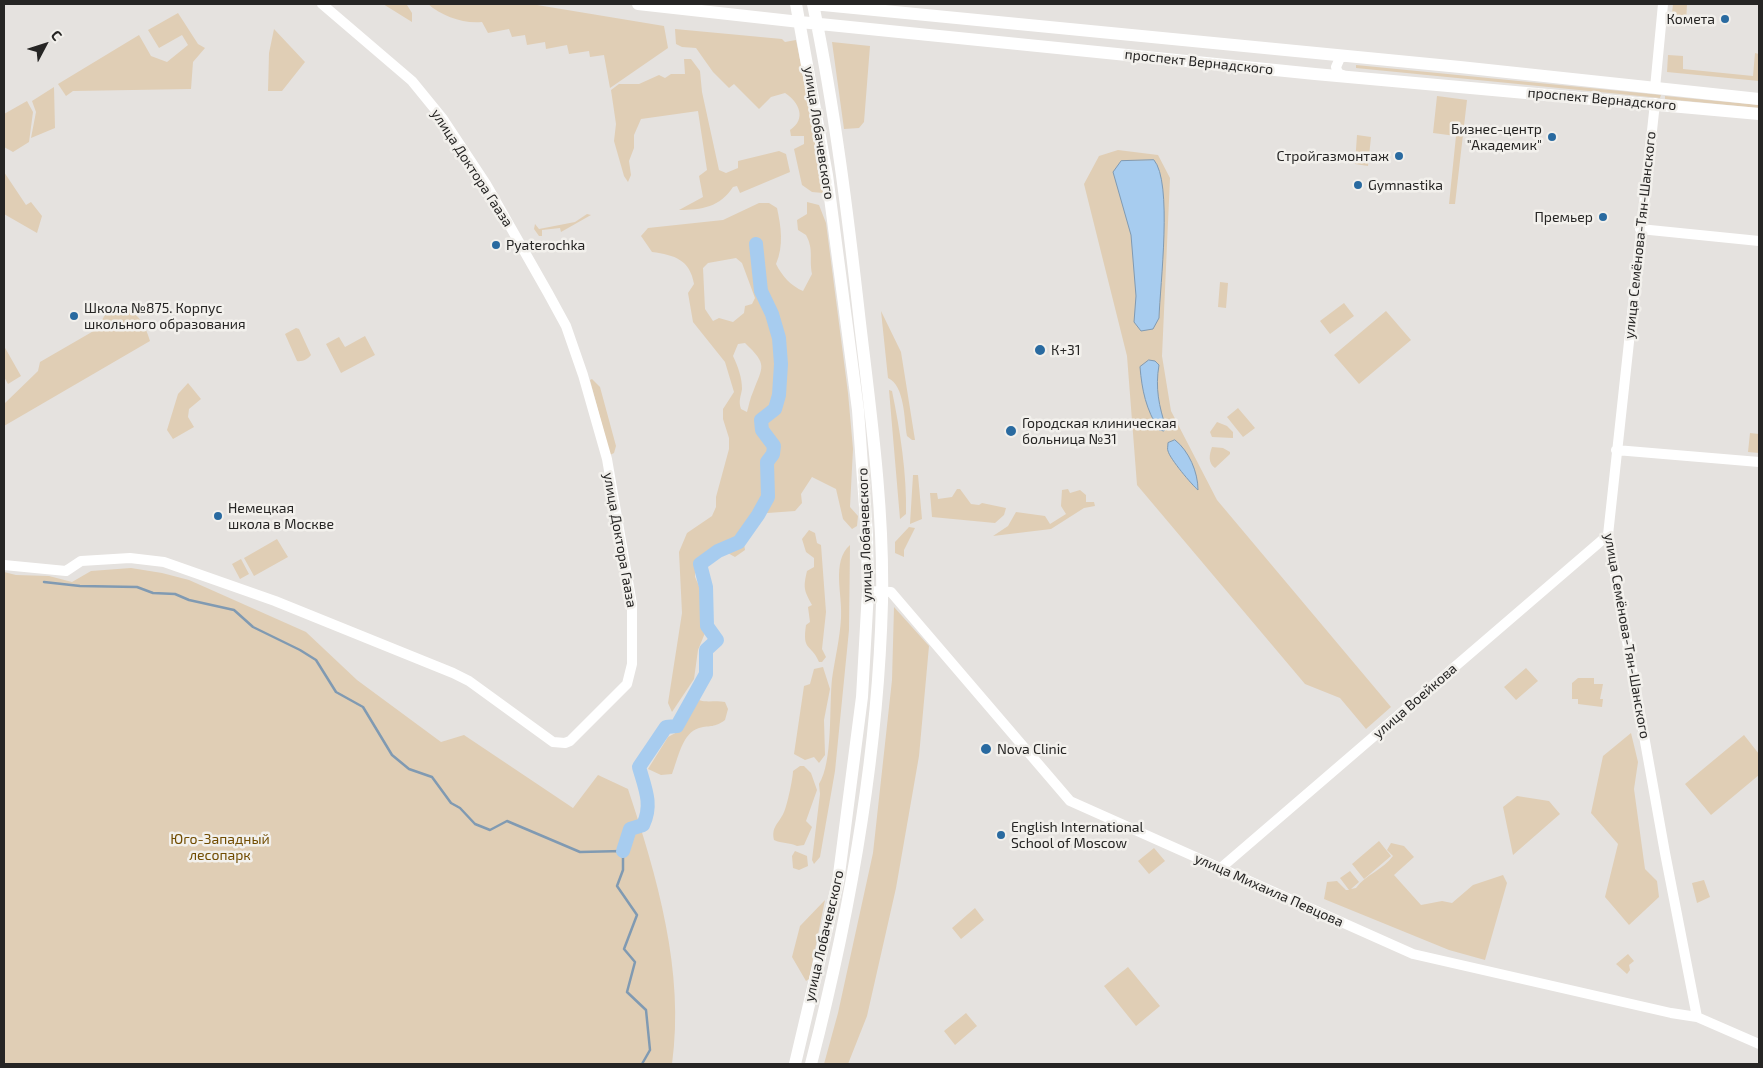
<!DOCTYPE html>
<html>
<head>
<meta charset="utf-8">
<style>
	body { margin:0 }
	#map { position:relative; width:1763px; height:1068px; overflow:hidden; background:#e5e2df; font-family:"Exo 2",sans-serif }
	canvas { display:block }
	.frame { position:absolute; inset:0; border:5px solid #262524; pointer-events:none }
	.north { position:absolute; left:20px; top:20px; width:50px; height:50px; -webkit-text-stroke:4px #f2f0ec; paint-order:stroke; rotate:50deg; font-size:14px; font-weight:700; line-height:20px; text-align:center; color:#262524 }
	.north::after { content:''; display:block; margin:auto; width:18px; height:22px; background:#262524; clip-path:polygon(50% 0,100% 100%,50% 72%,0 100%) }
</style>
</head>
<body>
<div id="map">
<canvas width="1763" height="1068"></canvas>
<div class="frame"></div>
<div class="north">С</div>
</div>
<script>
const c = document.querySelector('canvas').getContext('2d');
c.lineJoin = 'round';
function fill(path, color) {
  c.fillStyle = color;
  c.fill(path, 'evenodd');
}
function stroke(path, color, width, dash) {
  c.strokeStyle = color;
  c.lineWidth = width;
  c.lineCap = dash ? 'butt' : 'round';
  c.setLineDash(dash || []);
  c.stroke(path);
}
function write(font, color, halo, rows, align = 'center') {
  c.font = font + ' "Exo 2",sans-serif';
  c.lineWidth = 5;
  c.setLineDash([]);
  c.textBaseline = 'middle';
  c.strokeStyle = halo;
  c.fillStyle = color;
  for (const [text, x, y, turn = 0] of rows) {
    c.save();
    c.translate(x, y);
    c.rotate((+turn || 0) * Math.PI / 180);
    c.textAlign = isNaN(turn) ? turn : align;
    if (halo) c.strokeText(text, 0, 0);
    c.fillText(text, 0, 0);
    c.restore();
  }
}
const green = new Path2D(`
	M383 4 407 5 412 13V22Z
	M428 4H531L664 26 668 48 610 88 604 55 590 57 589 51 569 54 567 45 546 49 545 42 527 45 525 35 512 37 509 29 488 33 482 22C463 24 442 16 428 4Z
	M1673 4H1687L1686 24 1671 23Z
	M178 13 198 44 205 48 193 62 191 89 73 91 66 96 58 84 139 35 151 56 167 62 188 45 182 35 159 48 148 30Z
	M274 29 305 62 282 91H268L269 53Z
	M675 29 782 39 785 42 796 40 826 188 823 193 812 192 802 185 794 149 804 144V136H791L790 130C807 119 799 102 785 93L771 97 759 109 734 84 729 88 713 72 696 48 682 47 676 44Z
	M832 42 870 46 864 122 859 128 844 129Z
	M1755 53 1759 54V81L1667 72 1668 55 1683 56V69L1753 76Z
	M684 59H691L700 71 702 92 719 170 726 173 738 168V161L779 151 786 154 790 172 740 193 737 186 733 187C720 207 702 210 679 210L703 197 699 176 707 170 698 111 641 119 634 135V148L629 161 631 175 628 182 624 176 614 141 616 124 611 90 619 84H639L659 75 665 78 671 74H685Z
	M1356 65 1661 95 1660 98 1356 68Z
	M54 87 55 128 31 138 36 112 32 101Z
	M1437 96 1467 100 1455 204H1449L1456 136 1433 133Z
	M1665 96 1759 105V108L1665 99Z
	M27 101 33 112 29 142 13 152 4 147V114Z
	M1357 135 1371 137 1368 166 1355 164Z
	M1118 150 1158 155 1170 178 1162 356 1171 411 1217 500 1391 707 1366 729 1340 698 1305 684 1137 485 1127 356 1084 184 1099 156Z
	M4 172 26 205 31 202 42 216 37 233 4 214Z
	M807 202 819 205 826 223 848 393 853 449 850 507 858 516 857 526 852 529 843 519 836 489 812 477 801 494 802 503 795 511 754 514 742 530 745 550 735 557 715 546 695 568V577L699 586 705 633 698 650 694 679 672 712 668 703 682 613 679 552 687 533 712 516 716 507V497L729 449V438L723 419V409L734 392 725 362 693 322 688 293 694 284C690 260 675 255 652 252L641 236 648 228 723 220 759 203H769L777 208C781 227 784 245 776 264 782 276 791 286 803 291L812 274C809 258 814 250 806 235L798 230 797 220 807 214ZM736 258 742 263 755 298 752 304 745 306 744 313 733 322 719 318 713 321 705 309 703 268 708 263ZM745 343C768 365 763 366 753 392 750 398 749 405 747 412L741 409C738 401 741 396 742 389 742 377 738 367 733 356L738 344Z
	M587 214 591 215 561 232 560 228 542 230V236H539L534 229 535 224 539 229 575 222Z
	M1220 282 1228 283 1226 308 1218 307Z
	M1344 303 1354 316 1330 334 1320 321Z
	M121 306C138 312 145 324 150 341L4 426V404L38 371 40 362 97 329 106 313Z
	M881 311 901 352 915 440H912L907 436C904 419 905 386 888 378Z
	M1386 311 1411 340 1359 384 1334 355Z
	M296 328 299 329 311 355C308 359 302 362 297 361L285 334Z
	M365 336 375 355 341 373 326 344 339 337 345 347Z
	M4 346 21 376 8 384 4 377Z
	M592 379 600 387 616 446 614 453 610 455 590 380Z
	M188 383 201 399 189 409 188 417 194 427 173 439 167 430 178 394Z
	M889 390 892 391C900 430 907 474 906 514L900 519Z
	M1238 408 1255 428 1243 437 1227 417Z
	M1217 422 1227 426 1233 432V438L1212 437 1210 432Z
	M1750 433 1759 434V453L1748 452Z
	M1212 447 1223 448 1230 452V454L1215 468C1208 463 1209 455 1212 447Z
	M913 475H918L922 519 910 524Z
	M957 489H960L971 504 979 505 982 503 1006 508 1004 515 995 523 932 517 930 493H937L938 499 952 497Z
	M1068 489 1070 493 1080 490 1086 495V502H1094L1095 506 1084 508 1051 529 993 536 1008 526 1016 512 1045 516 1050 524 1066 514 1061 506 1062 490Z
	M909 527 915 528 904 550V557L895 553V542Z
	M809 530 815 533 817 543 821 545 826 612 822 649 826 657 822 662H819C811 643 802 652 806 625L810 622 808 607 812 605C804 590 803 588 807 571L814 567V558L806 552 802 539Z
	M277 539 288 557 254 576 244 558Z
	M850 545 849 630 835 771 820 857 814 864 812 860 820 794 819 784C833 762 829 707 832 679 835 658 840 638 841 618 843 595 831 562 850 545Z
	M241 559 249 574 240 579 232 564Z
	M131 568 162 573 189 580 306 632 357 680 441 742 464 735 573 808 598 775 628 789C657 876 685 972 672 1064H4V572L16 575 49 576 72 582 91 571Z
	M894 607 929 646 919 756 896 888 867 1016 848 1064H824L838 1013 873 853 892 680Z
	M823 667 830 689 824 720 825 755 819 763 814 757 805 760 794 754 804 686 810 684 814 669Z
	M1526 668 1538 681 1516 700 1504 687Z
	M1578 678H1594V684H1603L1600 699H1603L1602 707 1578 704V699H1572V683Z
	M699 700C707 703 716 700 725 702L728 709 725 720C714 728 711 725 699 728 682 733 678 759 672 774L661 775 648 769 668 737 679 731Z
	M1631 733 1638 762 1634 789 1645 869 1657 881 1659 897 1629 925 1605 897 1618 844 1591 813 1603 756Z
	M1744 735 1759 754V775L1711 815 1685 784Z
	M800 766H804L811 773 817 790 806 821 812 827 804 845 797 846C789 842 782 844 774 840 771 826 779 824 784 812 787 806 793 778 793 771Z
	M1517 796 1549 801 1560 814 1513 855 1503 807Z
	M1379 841 1391 856 1364 879 1352 864Z
	M1391 843 1404 846 1414 857 1394 875 1421 905 1442 901 1452 903 1473 885 1503 875 1507 883 1485 960 1449 950 1324 899 1327 882 1337 881 1346 890H1349L1340 878 1350 871 1359 882 1351 889 1356 888C1365 875 1383 870 1393 856L1387 850Z
	M1154 848 1165 861 1149 874 1138 861Z
	M795 851 807 856 808 866 799 870 793 868 792 856Z
	M1704 880 1710 897 1697 903 1692 883Z
	M825 900 809 979 806 981 792 957 800 926Z
	M975 908 984 920 961 939 952 928Z
	M1628 954 1634 961 1629 965 1630 970 1627 974 1616 964Z
	M1128 967 1160 1006 1136 1026 1104 986Z
	M966 1013 977 1026 955 1045 944 1031Z`);
const water = new Path2D(`
	M1154 160C1173 182 1160 285 1159 318L1153 329 1141 331 1134 322 1136 296 1131 235 1113 172 1121 161Z
	M1149 360 1155 361 1159 365C1155 388 1159 406 1166 428L1164 431 1159 430C1146 409 1142 391 1140 367Z
	M1175 440C1189 451 1198 472 1198 490 1192 485 1170 459 1168 451 1167 449 1168 446 1168 443Z`);
const stream = new Path2D(`
	M44 582 80 586 137 587 153 593 175 594 189 600 234 610 253 627 300 650 316 660 336 692 363 707 392 755 409 769 432 777 451 803 460 808 475 824 490 830 507 821 580 852 623 851V870L617 886 637 915 624 949 635 962 627 992 646 1010 650 1050 642 1064`);
const river = new Path2D(`
	M623 851 630 829 643 825C653 805 645 788 639 767L666 727 677 726 706 674V650L717 640 707 626 706 587 700 564 718 551 739 542 758 515 768 497 767 462 773 454 774 446 762 430 761 420 775 409 779 395 781 364 779 338 772 314 761 291 756 244`);
const minor = new Path2D(`
	M1345 76 1338 73 1336 67 1340 58 1347 56
	M1655 88 1663 4
	M1655 103 1608 535 1665 853 1697 1017
	M1640 229 1759 241
	M1616 450 1759 462
	M4 565 66 571 81 561 130 558 164 562 275 601 453 673 469 681 553 742 565 743 570 741 627 684 632 664V604L607 459 583 375 566 326 548 293 486 184 443 119 412 81 322 4
	M868 591 891 592 1070 801 1413 954 1671 1013 1697 1017 1759 1044
	M1222 867 1608 535`);
const major = new Path2D(`
	M638 4 800 22 1315 74 1759 114
	M813 4 1460 67 1759 99
	M795 1064 838 882 862 697 868 591 867 535 858 410 827 175 796 4
	M811 1064C850 913 878 758 882 602 884 509 871 416 860 323 848 216 835 110 813 4`);
const markers = [
	[1725,19,5,"#296aa0"],
	[1552,137,5,"#296aa0"],
	[1399,156,5,"#296aa0"],
	[1358,185,5,"#296aa0"],
	[1603,217,5,"#296aa0"],
	[496,245,5,"#296aa0"],
	[74,316,5,"#296aa0"],
	[1040,350,6,"#296aa0"],
	[1011,431,6,"#296aa0"],
	[218,516,5,"#296aa0"],
	[986,749,6,"#296aa0"],
	[1001,835,5,"#296aa0"]
];
const poiNames = [
	["Комета",1715,19,"right"],
	["Бизнес-центр",1542,129,"right"],
	["\"Академик\"",1542,145,"right"],
	["Стройгазмонтаж",1389,156,"right"],
	["Gymnastika",1368,185],
	["Премьер",1593,217,"right"],
	["Pyaterochka",506,245],
	["Школа №875. Корпус",84,308],
	["школьного образования",84,324],
	["К+31",1051,350],
	["Городская клиническая",1022,423],
	["больница №31",1022,439],
	["Немецкая",228,508],
	["школа в Москве",228,524],
	["Nova Clinic",997,749],
	["English International",1011,827],
	["School of Moscow",1011,843]
];
const streetNames = [
	["проспект Вернадского",1199,62,6],
	["проспект Вернадского",1602,99,5],
	["улица Лобачевского",819,133,81],
	["улица Доктора Гааза",472,168,57],
	["улица Семёнова-Тян-Шанского",1640,235,-84],
	["улица Лобачевского",865,535,-92],
	["улица Доктора Гааза",620,540,80],
	["улица Семёнова-Тян-Шанского",1627,636,80],
	["улица Воейкова",1415,701,-41],
	["улица Михаила Певцова",1269,890,24],
	["улица Лобачевского",824,936,-77]
];
const parkNames = [
	["Юго-Западный",220,839],
	["лесопарк",220,855]
];
fill(green, '#e0ceb5');
fill(water, '#a7ccef');
stroke(water, '#809ab2', 1);
stroke(stream, '#809ab2', 2.5);
stroke(river, '#a7ccef', 14);
stroke(minor, '#fff', 10);
stroke(major, '#fff', 12);
for (const [x, y, r, color] of markers) {
  const dot = new Path2D();
  dot.arc(x, y, r, 0, 2 * Math.PI);
  c.fillStyle = color;
  c.fill(dot);
  stroke(dot, '#f2f0ec', 2);
}
write('14px', '#262524', '#f2f0ec', poiNames, 'left');
write('14px', '#262524', '#f2f0ec', streetNames);
write('14px', '#714c01', '#f2f0ec', parkNames);
</script>
</body>
</html>
